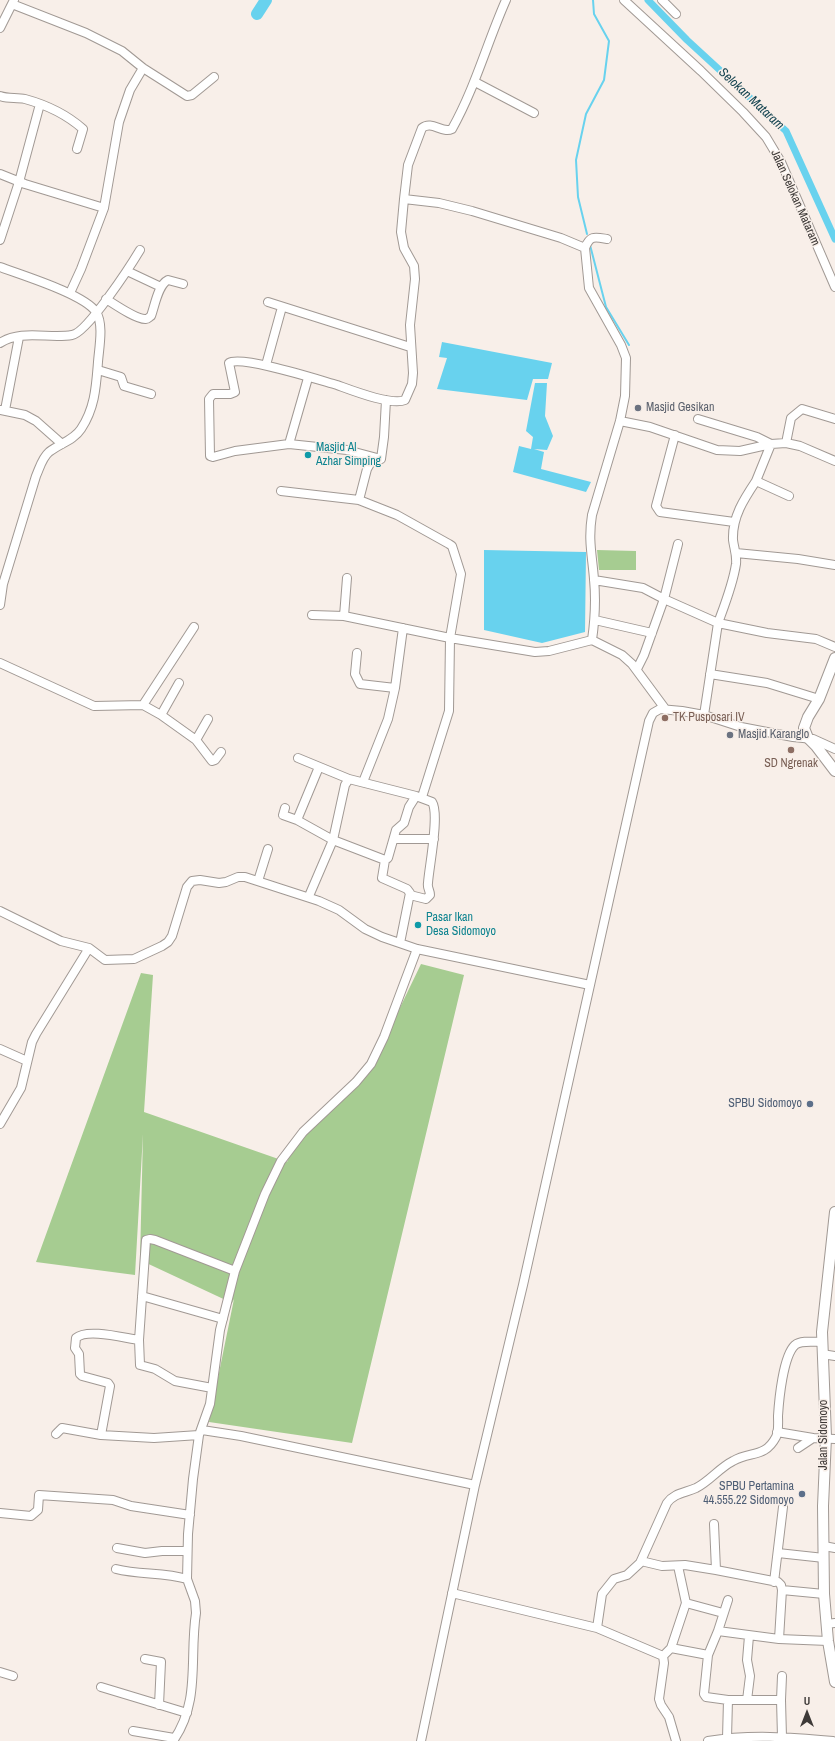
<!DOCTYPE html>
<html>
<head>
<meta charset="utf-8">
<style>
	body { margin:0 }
	#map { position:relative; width:835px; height:1741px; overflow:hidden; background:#f8efe9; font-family:"Archivo Narrow",sans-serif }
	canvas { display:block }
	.north { position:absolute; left:787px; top:1693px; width:40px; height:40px; -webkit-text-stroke:3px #f8efe9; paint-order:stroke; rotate:0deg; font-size:11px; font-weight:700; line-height:16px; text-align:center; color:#3e3a38 }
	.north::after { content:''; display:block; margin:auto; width:14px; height:18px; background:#3e3a38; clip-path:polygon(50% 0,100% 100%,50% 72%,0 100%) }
</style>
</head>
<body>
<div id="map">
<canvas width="835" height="1741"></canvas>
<div class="north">U</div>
</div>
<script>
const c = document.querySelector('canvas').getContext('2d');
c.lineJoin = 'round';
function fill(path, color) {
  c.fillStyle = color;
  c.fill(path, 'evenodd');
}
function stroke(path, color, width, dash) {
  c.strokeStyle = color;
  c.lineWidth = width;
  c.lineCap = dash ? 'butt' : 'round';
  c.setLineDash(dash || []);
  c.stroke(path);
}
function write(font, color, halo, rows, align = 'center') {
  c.font = font + ' "Archivo Narrow",sans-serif';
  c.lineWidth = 3;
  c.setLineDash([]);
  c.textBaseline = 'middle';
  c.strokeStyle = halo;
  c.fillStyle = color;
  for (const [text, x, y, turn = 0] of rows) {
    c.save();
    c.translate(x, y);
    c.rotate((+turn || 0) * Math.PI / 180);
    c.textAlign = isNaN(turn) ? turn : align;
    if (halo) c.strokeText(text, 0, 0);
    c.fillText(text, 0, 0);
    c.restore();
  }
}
const green = new Path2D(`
	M597 550 636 551V570H599Z
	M421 964 464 975 352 1443 209 1422 234 1299 232 1303 140 1260 143 1134 135 1275 36 1262 141 973 153 975 144 1112 287 1162 294 1146 367 1076Z`);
const water = new Path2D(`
	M442 342 552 363 548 379H533L527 400 437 389 447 358 439 357Z
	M535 383H547L545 416 553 436 547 450 534 449 544 452 541 469 591 482 586 492 513 472 519 446 531 449 533 437 526 431Z
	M484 550 586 552 585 632 542 643 484 630Z`);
const stream = new Path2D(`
	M587 234 578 197 576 160 586 114 604 80 609 41 594 14 593 0
	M590 245 606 307 629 345`);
const canal = new Path2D(`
	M648 0 687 40 786 131 835 239`);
const river = new Path2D(`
	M257 14 266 0`);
const minor = new Path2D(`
	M506 0C487 43 475 88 452 129 442 134 432 120 422 128L408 165 404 199 439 203 472 211 561 238 585 248 589 288 621 345 626 358 625 396 620 421 592 515C588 540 592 554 594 579 596 600 595 619 592 640
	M624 0 701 71 743 112 766 137 781 162 835 287
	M662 0 676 14
	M12 4 86 33 122 51 143 68 187 96 192 95 214 77
	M0 28 14 0
	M475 82 534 113
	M0 96C8 99 17 97 25 99 47 105 66 114 83 129L77 149
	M0 174 25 184 104 208
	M0 240 19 182 40 104
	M585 248C590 235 595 237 607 239
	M0 267C21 275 84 294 96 312 104 324 99 348 98 362 96 387 95 408 81 429 74 440 59 444 49 452 42 458 40 467 36 476L3 584 0 605
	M127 271 161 287
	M70 293 81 269 104 208 119 122 130 90 143 68
	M106 299C114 304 137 320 146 319 148 319 149 317 151 316 155 305 158 285 168 280L183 284
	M268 302 410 347
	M0 343C21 329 49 339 72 335 87 333 131 265 140 250
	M266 365 282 307
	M98 370 121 377 124 386 151 394
	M1 410 25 415 36 421 62 444
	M5 410 19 337
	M698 419 757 437 771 444 756 481 789 496
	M620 421 650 427 717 450 740 451 771 444 786 443 800 446 835 461
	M675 435 656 506 660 512 734 522
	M786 443 791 418 802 409 835 419
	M289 444 308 378
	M380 459 371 462 367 469 359 500 397 515 449 544 452 546 461 574 450 638 449 711 422 797
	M381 459 347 450 289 444 235 451 213 457 210 456 209 399 213 394H230L235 392 229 363C241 355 319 380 337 385 351 390 391 406 405 400L412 384 413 373 410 325 415 279 414 266 404 248 401 232 404 199
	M381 459 384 437 386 400
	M281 491 359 500
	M736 553 798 559 835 565
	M594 580 643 588 664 599 678 544
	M312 615 344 616 450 638 535 652 549 651 592 640 622 655 632 664 666 710
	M344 616 347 578
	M595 620 652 633
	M357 653 355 674 360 684 395 688
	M0 663 94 706 143 705 161 715 196 740 212 761 215 760 221 752
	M637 669 644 655 664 599 718 623C725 604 733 584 736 564 737 555 734 548 733 540 732 517 744 499 756 481
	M710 674 767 683 819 699
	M143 705 194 627
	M161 715 179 683
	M704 715 718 623 767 633 816 639 835 647
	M196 740 208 719
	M298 758 349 779 416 796 432 802C440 814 429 867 428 883 427 888 430 890 430 895L426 899 410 895
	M363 782 388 719 395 688 403 628
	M285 808 283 815 297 820 333 840 385 860 388 858 396 830 404 823 409 807 416 796
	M297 820 319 767
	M394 839H434
	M385 860 382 878 407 889 410 893 400 943
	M258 881 268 849
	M309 896 333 840 345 785 349 779
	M0 911 61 941 89 948 105 960 134 959 162 946 168 942 172 936 187 887 192 881 200 880 219 883 226 882 238 877H245L319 901 339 910 365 929 382 937 417 949 590 985
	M0 1049 27 1061
	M0 1124 21 1088 32 1042 36 1034 89 948
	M142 1296 223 1319
	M139 1340C124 1338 87 1328 76 1338L75 1348 79 1354 80 1374 82 1376 108 1383 110 1386 101 1435 154 1438 199 1435
	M822 1354 835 1356
	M212 1388 175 1381 155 1369 140 1365 139 1340 146 1240 150 1239 155 1240 235 1271
	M202 1430 241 1436 475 1485
	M777 1432 813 1438
	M56 1434 62 1428 101 1435
	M798 1448 813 1438 835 1439
	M0 1513 31 1516 38 1510 39 1495 113 1500 131 1506 190 1515
	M714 1524 716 1570
	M824 1546 835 1548
	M117 1548 145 1553 162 1551H187
	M778 1553 824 1558
	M641 1561 662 1566 685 1565 716 1570 778 1582 781 1585 782 1590 824 1594
	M678 1566 686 1603
	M116 1569C139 1575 164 1572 187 1579
	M774 1582 783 1507
	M452 1593 597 1628 663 1656 671 1648 708 1655
	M826 1624 835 1623
	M597 1628 602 1594 614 1579 627 1575 640 1563 667 1503C674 1493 685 1493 696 1488 710 1481 719 1468 733 1461 751 1451 765 1458 776 1437 779 1431 778 1422 778 1416 779 1400 783 1356 795 1345 801 1340 814 1342 822 1342
	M718 1631 728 1600
	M779 1639 782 1590
	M671 1648 686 1603 723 1613
	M663 1656 664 1663 659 1699 661 1705 669 1717 676 1741
	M145 1659 161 1662 159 1705
	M0 1672 13 1676
	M101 1687 187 1713
	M728 1700H781L782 1737
	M747 1700 750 1676 747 1660 749 1636
	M781 1700 782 1676
	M133 1731 174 1738
	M727 1738 728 1700 706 1697 704 1694 708 1655 718 1631 779 1639 828 1641
	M173 1741C201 1701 189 1658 196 1613L195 1601 187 1579 188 1534 193 1479 199 1435 210 1404 220 1330 235 1271 265 1194 281 1161 303 1132 356 1082 371 1064 384 1037 417 949
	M421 1741 475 1485 523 1285 649 721 653 713 660 709 682 711 704 715 741 727 793 737 813 739 835 749
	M708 1741C749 1734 791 1737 833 1741`);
const major = new Path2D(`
	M835 658 819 699 808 717 804 728 808 738 816 746 835 771
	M835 1212 822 1332 826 1437 823 1506 824 1594 828 1641 835 1682`);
const markers = [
	[638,408,4,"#6b7280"],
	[308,455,4,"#0f9aa8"],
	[665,718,4,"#8d6e63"],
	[730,735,4,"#6b7280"],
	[791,750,4,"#8d6e63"],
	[418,925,4,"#0f9aa8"],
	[810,1104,4,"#5c6f8a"],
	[802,1494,4,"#5c6f8a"]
];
const streetNames = [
	["Jalan Selokan Mataram",795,198,66],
	["Jalan Sidomoyo",824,1435,-90]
];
const worshipNames = [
	["Masjid Gesikan",646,408],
	["Masjid Karanglo",738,735]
];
const cultureNames = [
	["Masjid Al",316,448],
	["Azhar Simping",316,462],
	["Pasar Ikan",426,918],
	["Desa Sidomoyo",426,932]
];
const educationNames = [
	["TK Pusposari IV",673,718],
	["SD Ngrenak",791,764,"center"]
];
const serviceNames = [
	["SPBU Sidomoyo",802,1104],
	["SPBU Pertamina",794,1487],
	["44.555.22 Sidomoyo",794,1501]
];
const waterNames = [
	["Selokan Mataram",751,99,43]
];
fill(green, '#a6cc91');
fill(water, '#68d2ee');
stroke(stream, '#68d2ee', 2);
stroke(canal, '#68d2ee', 7);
stroke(river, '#68d2ee', 12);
stroke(minor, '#a19994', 10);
stroke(major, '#a19994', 12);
stroke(minor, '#fff', 8);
stroke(major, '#fff', 10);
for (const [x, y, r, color] of markers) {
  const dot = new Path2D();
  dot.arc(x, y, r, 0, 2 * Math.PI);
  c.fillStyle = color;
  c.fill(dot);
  stroke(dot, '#f8efe9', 1.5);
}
write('12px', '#3e3a38', '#f8efe9', streetNames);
write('12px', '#5b616d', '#f8efe9', worshipNames, 'left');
write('12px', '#0d838f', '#f8efe9', cultureNames, 'left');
write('12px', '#785e54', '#f8efe9', educationNames, 'left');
write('12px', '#4e5e75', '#f8efe9', serviceNames, 'right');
write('italic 13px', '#174652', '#f8efe9', waterNames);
</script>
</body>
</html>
